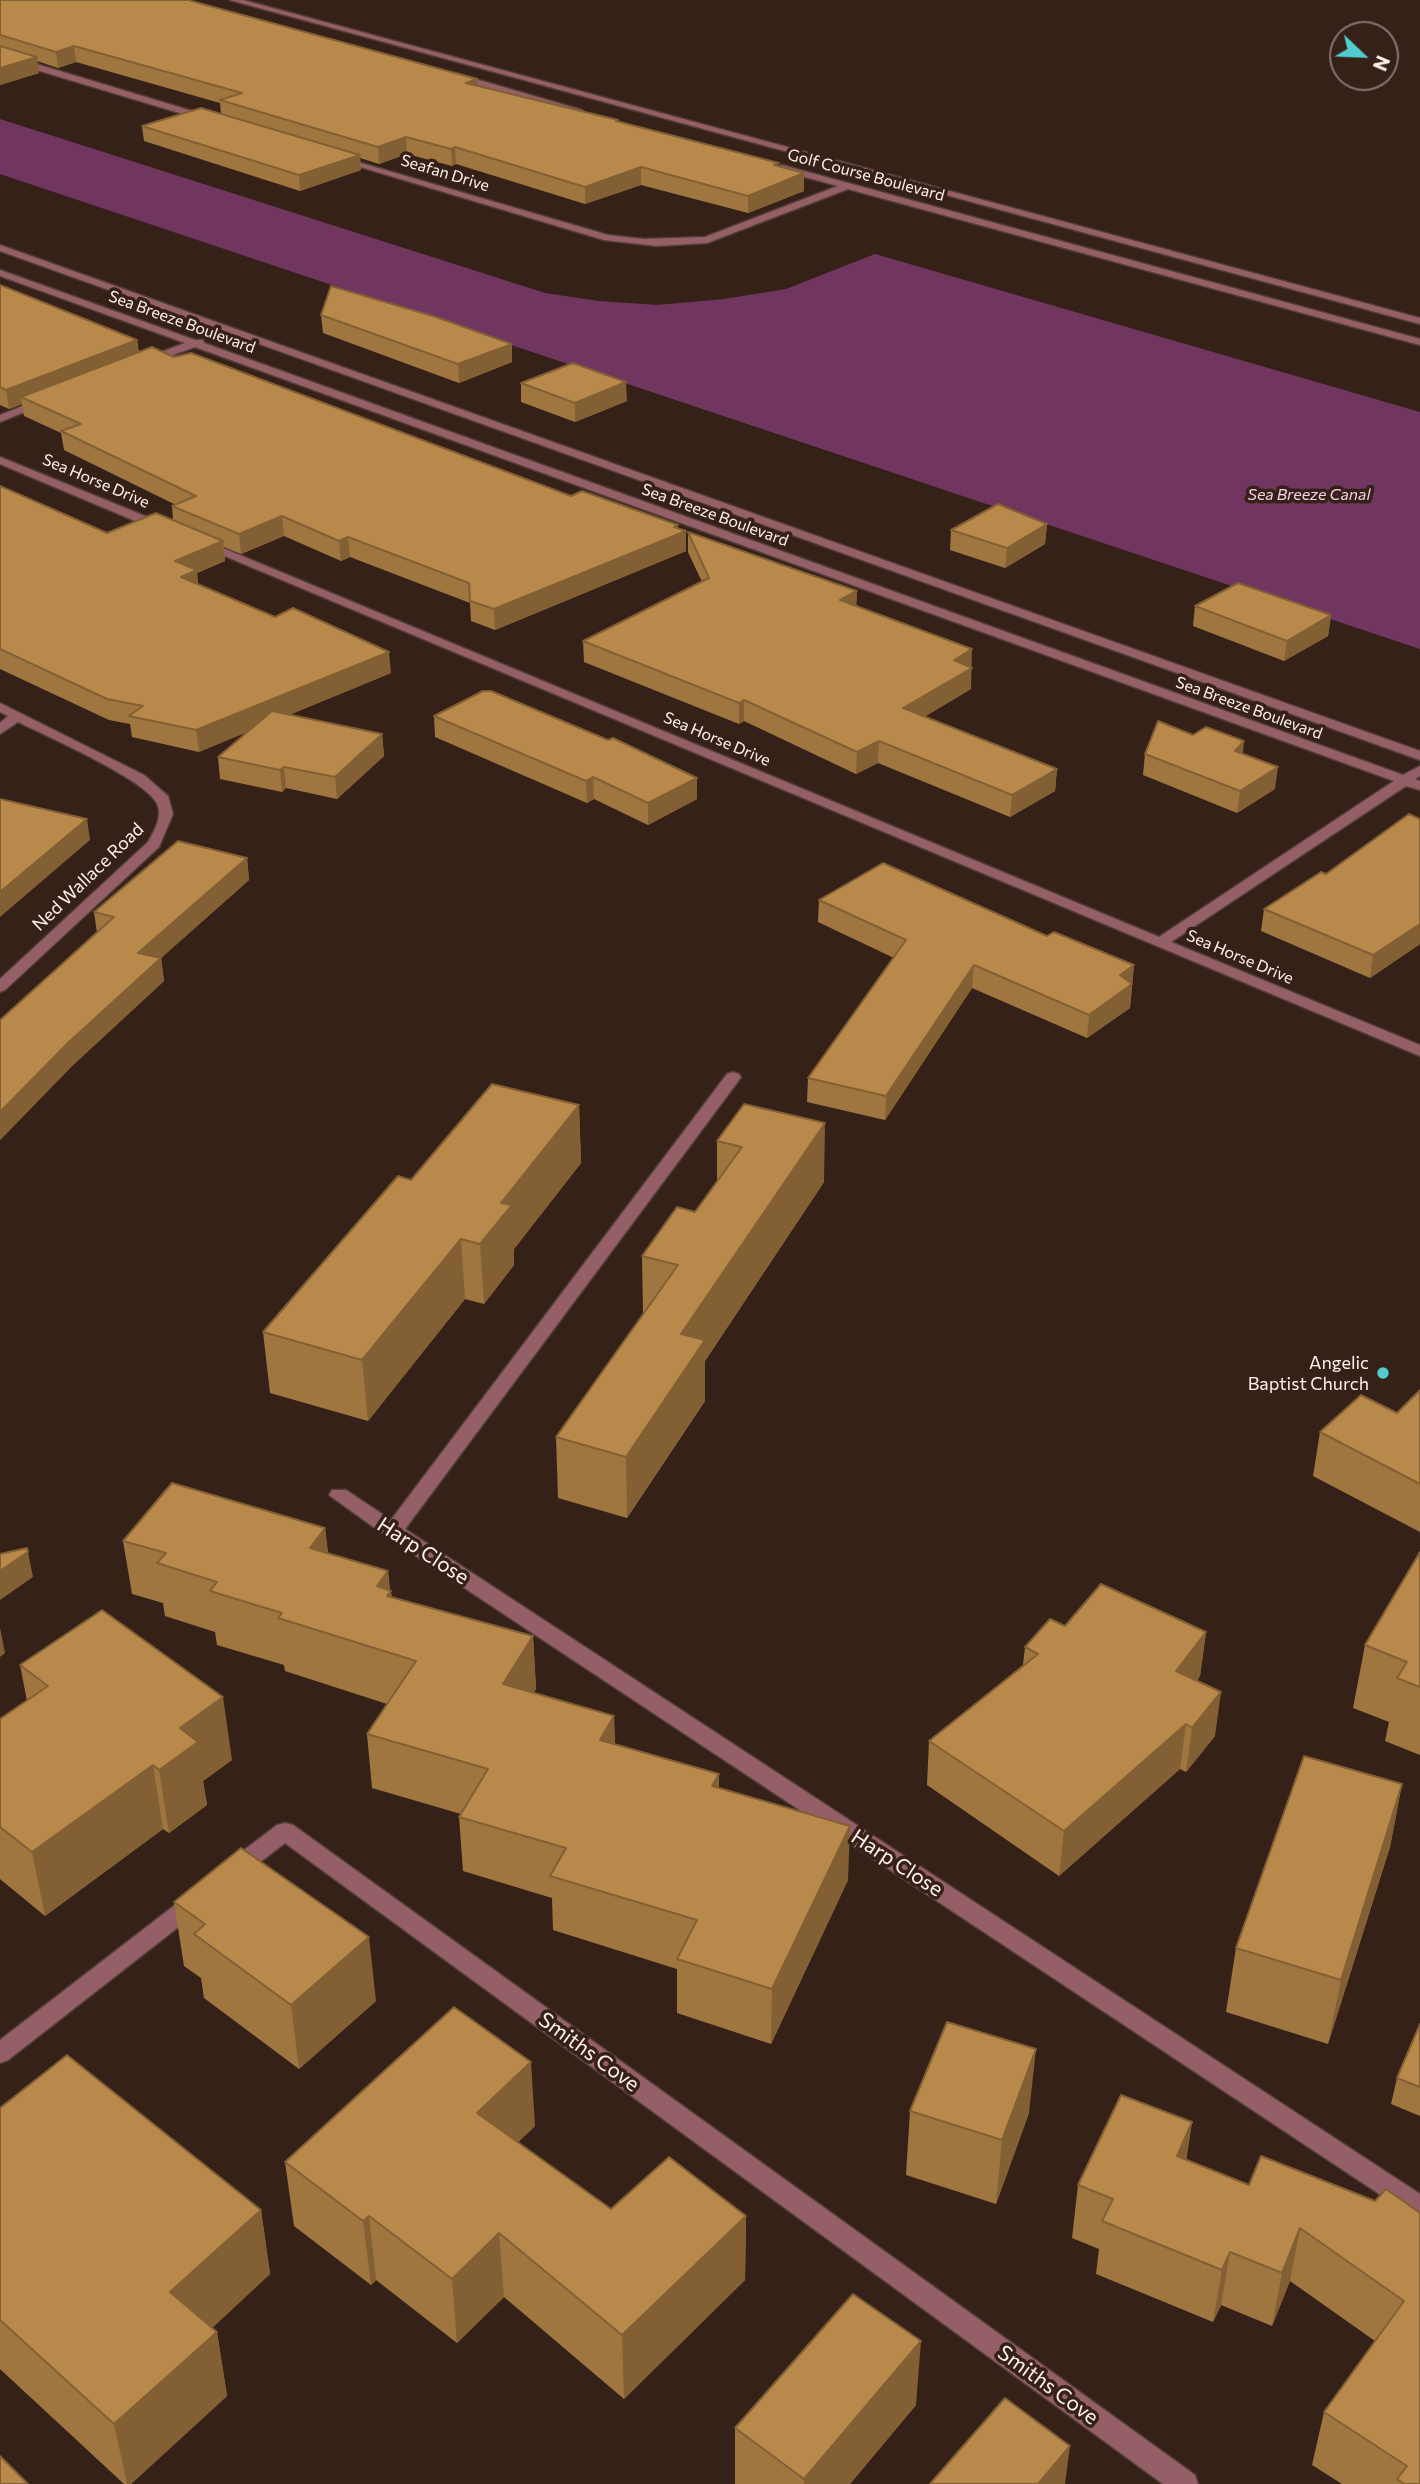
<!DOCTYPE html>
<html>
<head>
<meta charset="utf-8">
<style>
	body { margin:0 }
	#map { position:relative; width:1420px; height:2484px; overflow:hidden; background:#362119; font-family:Commissioner,sans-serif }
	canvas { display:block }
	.north { position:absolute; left:1329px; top:21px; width:70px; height:70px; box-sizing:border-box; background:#362119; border:2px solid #86746d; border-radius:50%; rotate:113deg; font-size:19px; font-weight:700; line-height:28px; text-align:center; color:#fff0ea }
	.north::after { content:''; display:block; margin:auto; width:24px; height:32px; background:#52cdcd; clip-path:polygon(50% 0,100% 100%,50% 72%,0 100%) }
</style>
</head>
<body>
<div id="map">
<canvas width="1420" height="2484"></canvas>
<div class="north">N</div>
</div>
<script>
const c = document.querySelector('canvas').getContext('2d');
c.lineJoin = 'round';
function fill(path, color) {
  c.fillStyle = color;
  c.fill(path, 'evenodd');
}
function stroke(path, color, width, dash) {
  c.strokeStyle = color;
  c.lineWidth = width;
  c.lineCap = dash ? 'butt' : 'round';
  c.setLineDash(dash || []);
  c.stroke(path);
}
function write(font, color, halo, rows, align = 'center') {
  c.font = font + ' Commissioner,sans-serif';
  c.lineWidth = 7;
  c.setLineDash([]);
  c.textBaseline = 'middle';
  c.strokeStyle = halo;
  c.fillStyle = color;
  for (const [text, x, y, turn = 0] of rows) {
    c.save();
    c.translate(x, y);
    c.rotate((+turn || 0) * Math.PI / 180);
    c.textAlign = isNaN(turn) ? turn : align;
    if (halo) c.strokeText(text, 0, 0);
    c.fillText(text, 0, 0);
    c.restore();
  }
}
const water = new Path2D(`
	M0 119 545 293 599 301 657 305 724 299 786 289 875 254 1420 412V649L0 174Z`);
const minor = new Path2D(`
	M230 0H243L1420 318V324Z
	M0 53 212 117 213 119 206 121 0 59Z
	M455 73 582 110 583 112 576 114 452 78Z
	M337 156 608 235 644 239 705 237 838 186 779 170V166L782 165 1420 339V345L848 189 707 243 657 246 604 240 337 160Z
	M0 245 1420 751V760L0 251Z
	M0 270 195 340H203L204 343 1403 775 1420 766V776L1415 779 1420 781V790L1406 786 1171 942 1420 1045V1056L196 544 206 541 1159 937 1394 781 195 347 151 363H143V359L185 343 0 276Z
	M45 397 51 400 49 402 0 422V415Z
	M0 457 167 525 169 528 159 531 0 464Z
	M0 703 144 775 168 796 173 814 159 847 5 990 0 992V979L148 842C154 831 162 818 158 806 152 782 44 735 18 722L0 734V723L8 716 0 712Z
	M733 1072 739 1074 741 1077 739 1080 405 1529 1420 2194V2218L1411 2215 386 1536 329 1495 332 1490H346L391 1520 727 1074Z
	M285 1823 293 1825 1195 2475 1198 2484H1163L285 1843 242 1876 234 1879 226 1876 223 1870 226 1864 277 1825Z
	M196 1892 204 1895 207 1901 204 1907 8 2060 0 2063V2040L188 1895Z`);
const wall = new Path2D(`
	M0 0 477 79V86L618 120 619 122 804 173V191L748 213 641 185 585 204 456 164 452 166 407 154 379 164 360 158 361 170 300 191 144 141 142 126 221 114 220 103 76 62 58 68 37 61 39 73 0 85Z
	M0 285 137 340 139 352 174 357 571 496 678 528 686 551 495 630 471 621 470 603 350 557 341 561 284 536 241 554 224 547 225 561 197 573 198 584 391 673 289 715 382 734 384 756 337 799 286 788 282 792 220 779 218 757 248 731 199 752 132 737 130 724 109 720 0 669V486L107 533 173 520 172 506 176 505 64 450 61 433 24 416 22 404 9 409 0 405Z
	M321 315 512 344V362L459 383 323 333Z
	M521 383 627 401 575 422 521 402Z
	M1047 524 1045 544 1005 568 950 550 951 530Z
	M688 532 857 591 856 606 971 667V689L924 717 1057 769 1055 791 1010 817 878 763 856 774 744 721 739 724 584 662 583 641 702 582 688 552Z
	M1195 606 1331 615 1328 636 1284 661 1193 626Z
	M434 716 697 778V799L648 825 594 799 587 803 435 737Z
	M1145 754 1275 789 1237 813 1143 775Z
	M1420 819V944L1370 978 1261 931 1264 909 1326 874Z
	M247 858 249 880 161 958 164 981 72 1066 0 1140V1020L97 933 94 912Z
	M819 900 1047 936 1134 965 1130 1008 1087 1038 972 988 885 1120 807 1102 808 1078 894 958 818 922Z
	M744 1104 824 1182 705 1361V1401L627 1518 558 1498 556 1437 643 1315 642 1256 695 1212 717 1181V1141Z
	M579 1105 581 1163 514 1249V1265L484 1304 465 1299 368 1421 270 1393 263 1332 411 1180Z
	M1420 1390V1532L1313 1476 1320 1432 1397 1413Z
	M325 1528 328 1553 388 1571 390 1590 392 1597 533 1636 536 1689 533 1693 614 1716 615 1744 719 1774V1788L848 1880 771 2044 677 2013V1969L553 1930 552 1898 463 1871 459 1817 461 1814 372 1788 367 1734 387 1704 285 1671 284 1665 217 1645 215 1632 165 1616 163 1603 132 1594 123 1541Z
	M1420 1552V1755L1385 1741 1389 1722 1353 1708 1365 1645Z
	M1065 1626 1206 1632 1200 1676 1197 1681 1215 1736 1186 1772 1180 1769 1059 1876 927 1785 929 1741 1023 1665 1025 1647Z
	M20 1665 232 1760 203 1781 207 1805 169 1833 163 1829 45 1916 0 1879V1719L27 1701Z
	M1402 1784 1390 1847 1328 2044 1226 2012 1236 1948Z
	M174 1902 376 2001 299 2069 204 1998 201 1978 184 1966Z
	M1420 2024V2116L1391 2104 1397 2078Z
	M0 2108 261 2210 270 2274 212 2328 217 2332 227 2396 131 2484H124L0 2369Z
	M910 2111 1029 2113 996 2204 906 2175Z
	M1192 2122 1186 2160 1249 2185 1375 2201 1420 2213V2484H1342L1312 2465 1324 2412 1375 2341 1290 2281 1272 2326 1221 2305 1213 2322 1096 2274 1099 2249 1072 2238 1078 2185Z
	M535 2126 518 2142 611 2209 746 2216 745 2280 624 2399 504 2297 457 2343 376 2280 371 2285 294 2226 285 2162Z
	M916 2405 850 2484H735V2428Z`);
const shadedWall = new Path2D(`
	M74 46 76 62 58 68 56 52Z
	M37 57 39 73 0 85V68Z
	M477 79V96L466 83Z
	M406 137 407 154 379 164 378 147Z
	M455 147 456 164 452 166 451 149Z
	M360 155 361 170 300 191 299 175Z
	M641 167V185L585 204V187Z
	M804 173V191L748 213V196Z
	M137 340 139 359 21 397 22 404 9 409 6 390Z
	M512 344V362L459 383 458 364Z
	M626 382 627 401 575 422V403Z
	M282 516 284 536 241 554 239 534Z
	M1047 524 1045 544 1005 568 1007 548Z
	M678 525V534L686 531V551L495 630 494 609Z
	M348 537 350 557 341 561 339 541Z
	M223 541 225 561 197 573 199 590 184 597 175 561Z
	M857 591 856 612 840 600Z
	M1331 615 1328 636 1284 661 1287 641Z
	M972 649 971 689 902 730 903 708 954 660Z
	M389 652 391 673 199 752 196 730Z
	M744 700V721L739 724V703Z
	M382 734 384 756 337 799 335 777Z
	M879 741 878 763 856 774 857 752Z
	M1244 741 1242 763 1235 751Z
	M284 767 286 788 282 792 280 770Z
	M1278 767 1275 789 1237 813 1240 791Z
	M1057 769 1055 791 1010 817 1012 795Z
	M593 777 594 799 587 803 586 781Z
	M697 778V799L648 825V803Z
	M87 819 90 840 0 917V892Z
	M247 858 249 880 161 958 164 981 72 1066 0 1140V1112L138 953Z
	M1420 924V944L1370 978 1373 955Z
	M974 965 972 988 885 1120 886 1096Z
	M1134 965 1130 1008 1087 1038 1089 1015 1120 975Z
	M579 1105 581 1163 514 1249V1265L484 1304 480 1244 501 1203Z
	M825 1123 824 1182 705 1361V1401L627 1518 626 1457 681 1334Z
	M461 1239 465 1299 368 1421 362 1360Z
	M325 1528 331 1581 310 1548Z
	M28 1552 33 1577 0 1600V1571Z
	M388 1571 390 1593 391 1591 396 1644 377 1586Z
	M0 1628 5 1653 0 1657Z
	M1206 1632 1200 1676 1170 1715 1176 1671Z
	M533 1636 536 1689 506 1738 503 1684Z
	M1221 1692 1215 1736 1186 1772 1192 1728Z
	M223 1697 232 1760 203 1781 207 1805 169 1833 159 1770 180 1728Z
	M614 1716 615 1770 600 1740Z
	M1186 1724 1180 1769 1059 1876 1064 1831Z
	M153 1765 163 1829 45 1916 32 1852Z
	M719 1774 718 1828 712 1786Z
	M1402 1784 1390 1847 1328 2044 1341 1980Z
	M850 1826 848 1880 771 2044 772 1989Z
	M369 1937 376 2001 299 2069 291 2005Z
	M1036 2049 1029 2113 996 2204 1002 2140Z
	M531 2062 535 2126 482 2177 477 2113Z
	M1192 2122 1184 2175 1177 2156Z
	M261 2210 270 2274 182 2356 170 2292Z
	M369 2216 376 2280 371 2285 363 2221Z
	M746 2216 745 2280 624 2399 622 2335Z
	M1300 2228 1290 2281 1272 2326 1282 2273Z
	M499 2233 504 2297 457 2343 452 2279Z
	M1230 2252 1221 2305 1213 2322 1222 2270Z
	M217 2332 227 2396 131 2484H127L114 2424Z
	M921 2341 916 2405 850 2484H804V2479Z
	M1070 2446 1065 2484H1038Z`);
const building = new Path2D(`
	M0 0H188L477 79 466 83 618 120 616 121 779 163 774 165 804 173 748 196 641 167 585 187 455 147 451 149 406 137 378 147 220 100 242 93 74 46 56 52 0 35Z
	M0 46 37 57 0 68Z
	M201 108 360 155 299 175 142 126Z
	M0 285 137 340 6 390 0 387Z
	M331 286 436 317 512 344 458 364 321 315Z
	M152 347 174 357 191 353 571 496 582 491 678 525 674 527 686 531 494 609 470 601 469 583 348 537 339 541 282 516 239 534 172 506 196 496 61 431 81 424 21 397Z
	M573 363 626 382 575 403 521 383Z
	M0 486 107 533 156 513 223 541 175 561 197 570 181 577 275 617 293 608 389 652 196 730 129 716 143 706 107 699 0 649Z
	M998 504 1047 524 1007 548 951 530Z
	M688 532 857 591 840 600 972 649 954 660 972 668 903 708 1057 769 1012 795 879 741 857 752 744 700 739 703 583 641 709 578Z
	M1238 583 1331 615 1287 641 1195 606Z
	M483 691H491L608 740 613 738 697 778 648 803 593 777 586 781 434 716Z
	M272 711 382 734 335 777 284 767 280 770 218 757Z
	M1158 721 1193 735 1206 727 1244 741 1235 751 1278 767 1240 791 1145 754Z
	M0 799 87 819 0 892Z
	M1409 814 1420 819V924L1373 955 1264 909 1321 872 1326 874Z
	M178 841 247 858 138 953 161 958 69 1042 0 1112V1020L114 917 94 912Z
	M883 863 1047 936 1054 932 1134 965 1120 975 1132 984 1089 1015 974 965 886 1096 808 1078 906 940 819 900Z
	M492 1084 579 1105 501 1203 512 1205 480 1244 461 1239 362 1360 263 1332 398 1176 411 1180Z
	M744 1104 825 1123 681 1334 705 1340 626 1457 556 1437 678 1265 642 1256 677 1207 695 1212 742 1147 717 1141Z
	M1420 1390V1484L1320 1432 1361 1395 1397 1413Z
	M172 1483 325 1528 310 1548 388 1571 377 1586 391 1591 387 1596 533 1636 503 1684 614 1716 600 1740 719 1774 712 1786 850 1826 772 1989 677 1959 697 1920 550 1876 566 1848 459 1817 488 1769 367 1734 416 1661 278 1618 282 1613 210 1591 217 1582 157 1563 166 1553 123 1541Z
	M27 1548 28 1552 0 1571V1554Z
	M1420 1552V1687L1397 1678 1407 1662 1365 1645Z
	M1101 1584 1206 1632 1176 1671 1221 1692 1192 1728 1186 1724 1064 1831 929 1741 1038 1654 1025 1647 1050 1619 1065 1626Z
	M102 1610 223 1697 180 1728 198 1742 159 1770 153 1765 32 1852 0 1827V1719L48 1686 20 1665Z
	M1304 1756 1402 1784 1341 1980 1236 1948Z
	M241 1848 369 1937 291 2005 194 1934 205 1924 174 1902Z
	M454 2007 531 2062 477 2113 611 2209 669 2157 746 2216 622 2335 499 2233 452 2279 369 2216 363 2221 285 2162Z
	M947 2022 1036 2049 1002 2140 910 2111Z
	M1420 2024V2087L1397 2078Z
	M67 2055 261 2210 170 2292 217 2332 114 2424 0 2320V2108Z
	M1121 2095 1192 2122 1177 2156 1249 2185 1261 2156 1375 2201 1386 2189 1420 2213V2484H1404L1397 2479 1407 2466 1324 2412 1404 2301 1300 2228 1282 2273 1230 2252 1222 2270 1102 2221 1113 2199 1078 2185Z
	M853 2294 921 2341 804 2479 735 2428Z
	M1005 2398 1070 2446 1038 2484H930Z
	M0 2456 28 2484H0Z`);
const markers = [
	[1383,1373,7,"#52cdcd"]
];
const farStreetnames = [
	["Seafan Drive",445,173,17],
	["Golf Course Boulevard",866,175,15],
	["Sea Breeze Boulevard",182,322,20],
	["Sea Horse Drive",96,481,23],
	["Sea Breeze Boulevard",715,515,20],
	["Sea Breeze Boulevard",1249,708,20],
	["Sea Horse Drive",717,739,23],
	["Sea Horse Drive",1240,957,23]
];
const farWaternames = [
	["Sea Breeze Canal",1309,495]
];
const streetNames = [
	["Ned Wallace Road",88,877,-44]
];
const poiNames = [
	["Angelic",1369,1363],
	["Baptist Church",1369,1384]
];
const nearStreetnames = [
	["Harp Close",423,1551,33],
	["Harp Close",897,1863,33],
	["Smiths Cove",589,2052,36],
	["Smiths Cove",1048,2385,36]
];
fill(water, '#703660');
stroke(minor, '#523e36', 3);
fill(minor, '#955f67');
fill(wall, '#9f7640');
fill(shadedWall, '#826034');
fill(building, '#b9894b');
stroke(building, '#826034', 2);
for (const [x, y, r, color] of markers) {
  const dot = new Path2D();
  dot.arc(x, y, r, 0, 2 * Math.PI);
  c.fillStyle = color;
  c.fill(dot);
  stroke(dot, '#362119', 2.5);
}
write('16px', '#fff0ea', '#362119', farStreetnames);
write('italic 16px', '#f4d0e7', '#362119', farWaternames);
write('18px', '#fff0ea', '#362119', streetNames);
write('18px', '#fff0ea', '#362119', poiNames, 'right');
write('21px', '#fff0ea', '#362119', nearStreetnames);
</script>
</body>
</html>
